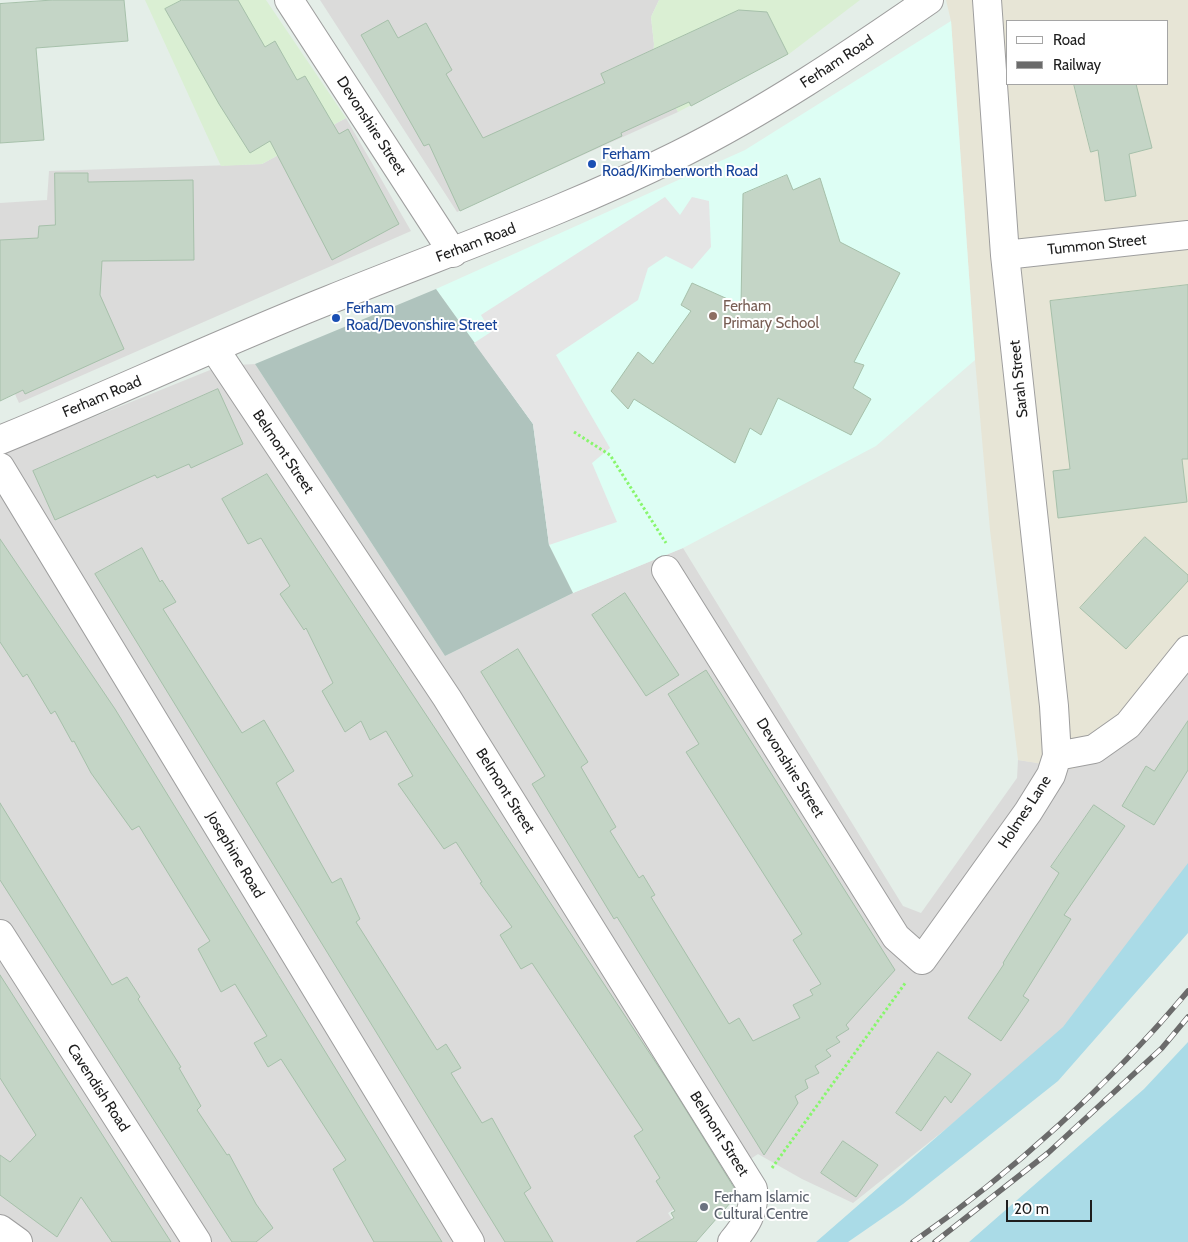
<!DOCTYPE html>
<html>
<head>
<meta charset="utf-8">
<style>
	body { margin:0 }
	#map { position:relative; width:1188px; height:1242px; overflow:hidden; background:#e4eee8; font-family:Cabin,sans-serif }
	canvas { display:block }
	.legend { position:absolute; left:1006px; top:20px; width:162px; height:65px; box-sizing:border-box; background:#fff; border:1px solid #a5a5a5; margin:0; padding:6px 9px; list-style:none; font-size:15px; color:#1d1d1d }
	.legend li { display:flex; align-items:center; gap:10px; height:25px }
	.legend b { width:25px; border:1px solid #a5a5a5 }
	.scale { position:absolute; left:1006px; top:1200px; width:86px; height:22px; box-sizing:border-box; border:2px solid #1d1d1d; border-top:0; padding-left:6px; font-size:15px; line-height:18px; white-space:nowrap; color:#1d1d1d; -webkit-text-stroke:4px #fff; paint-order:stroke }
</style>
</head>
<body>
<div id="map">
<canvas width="1188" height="1242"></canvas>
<ul class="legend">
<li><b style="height:6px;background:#fff"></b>Road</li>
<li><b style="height:6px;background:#6b6b6b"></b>Railway</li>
</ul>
<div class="scale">20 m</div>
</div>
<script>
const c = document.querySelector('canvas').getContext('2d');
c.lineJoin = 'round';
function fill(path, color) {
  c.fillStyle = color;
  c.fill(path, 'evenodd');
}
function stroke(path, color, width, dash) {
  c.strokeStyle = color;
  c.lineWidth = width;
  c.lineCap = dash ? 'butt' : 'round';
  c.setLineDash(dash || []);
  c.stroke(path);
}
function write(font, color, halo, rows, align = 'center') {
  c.font = font + ' Cabin,sans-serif';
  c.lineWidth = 4;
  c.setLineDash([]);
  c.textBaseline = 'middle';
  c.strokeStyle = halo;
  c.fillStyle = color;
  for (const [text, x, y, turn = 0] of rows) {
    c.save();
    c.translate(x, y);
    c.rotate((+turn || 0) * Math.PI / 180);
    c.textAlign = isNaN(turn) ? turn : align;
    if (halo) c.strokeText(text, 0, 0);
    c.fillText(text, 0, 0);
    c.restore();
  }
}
const residential = new Path2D(`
	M320 0H659L651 17 654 44 653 62 678 112 457 212Z
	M346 118 411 231 19 403 0 361V203L47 200 49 171 262 164Z
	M255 364 445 656 573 593 683 548 903 906 921 913 1017 778 1018 760 1073 768 1188 669V865L1060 1038 853 1203 802 1179 758 1154 668 1213 687 1242H0V455L220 366Z`);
const commercial = new Path2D(`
	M145 0H266L346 118 262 164 221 166Z
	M659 0H860L789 54 678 112 653 62 654 44 651 17Z`);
const industrial = new Path2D(`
	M946 0H1188V669L1130 739 1073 769 1018 760 990 530 975 360 951 21ZM1007 21H1167V84H1007Z`);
const education = new Path2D(`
	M951 21 975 360 876 446 683 548 573 593 549 545 474 343 436 289 745 150Z`);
const construction = new Path2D(`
	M436 289 533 424 549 545 573 593 445 656 255 364Z`);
const grass = new Path2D(`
	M1188 863V933L1058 1081 903 1204 848 1242H816L1063 1027Z
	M1188 1042V1242H969L1144 1089Z`);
const parking = new Path2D(`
	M665 197 680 215 692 197 709 201 711 247 692 269 666 256 648 268 638 300 556 355 610 448 592 463 617 522 549 545 533 424 474 343 491 332 481 315Z`);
const building = new Path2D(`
	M53 0H124L128 41 36 48 44 140 0 143V4Z
	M182 0H238L265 47 275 41 297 80 305 76 339 134 348 129 399 224 332 260 270 141 250 153 219 104 165 9Z
	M739 10 767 12 788 54 691 106 689 102 621 133 622 136 460 211 429 144 424 146 361 35 388 20 398 38 426 23 452 70 446 74 483 138 605 83 601 74Z
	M1074 84H1136L1152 148 1129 154 1136 196 1105 201 1098 150 1091 152Z
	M55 173H88V182L193 180 194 260 102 261 100 295 124 349 25 394 23 390 0 401V240L38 238 39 226 55 225Z
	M787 175 793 190 820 178 840 242 900 273 854 362 864 365 853 388 871 399 851 435 778 398 761 435 750 428 735 463 634 399 628 409 611 391 638 352 653 364 691 311 681 305 692 283 741 305 743 194Z
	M1188 285V459H1182L1187 502 1058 518 1053 471 1070 469 1050 301Z
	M218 389 243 444 191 468 189 464 157 478 155 475 55 520 33 471Z
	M267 474 668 1081 738 1194 696 1242H636L674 1218 671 1213 675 1211 656 1181 660 1178 634 1136 643 1130 532 963 521 969 500 935 512 927 480 883 482 882 456 842 444 849 398 784 413 776 386 731 370 740 361 721 345 732 322 691 333 683 306 628 304 630 280 594 290 586 261 538 248 544 222 499Z
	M1145 537 1188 575V581L1126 649 1080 608Z
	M0 539 115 709 442 1242H374L333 1169 346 1160 281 1059 268 1067 254 1043 267 1036 235 984 221 992 198 949 210 941 139 826 132 830 91 773 74 741 72 742 55 711 51 714 27 674 23 677 0 642Z
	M142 548 160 582 162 580 176 602 163 609 242 733 264 720 294 771 276 783 332 883 341 878 360 919 356 922 437 1050 446 1044 461 1068 451 1073 482 1123 492 1118 531 1188 524 1193 553 1242H505L95 574Z
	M625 593 679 675 646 696 592 615Z
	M518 649 588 762 581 767 616 827 610 831 639 878 643 875 655 895 651 897 729 1024 739 1018 753 1041 800 1018 793 1005 813 995 810 990 821 984 793 940 802 934 686 752 699 744 668 694 706 670 895 970 846 1025 849 1029 836 1037 840 1042 826 1050 831 1056 815 1066 819 1073 805 1080 808 1088 795 1096 798 1103 764 1155 617 917 614 919 532 784 545 776 481 672Z
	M1188 721V770L1154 825 1122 806 1146 766 1154 771Z
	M0 803 112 985 127 977 140 997 138 999 181 1067 179 1068 201 1106 197 1110 227 1155 229 1154 256 1204 273 1228 256 1242H232L0 880Z
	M1094 805 1125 826 1064 915 1071 919 1023 996 1029 1000 1001 1041 968 1018 1004 964 1003 963 1059 873 1051 867Z
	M0 975 171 1242H112L81 1197 57 1237 0 1195V1155L10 1162 36 1135 0 1078Z
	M938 1052 971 1074 951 1103 945 1096 921 1131 896 1113Z
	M843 1141 878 1165 856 1197 821 1173Z`);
const path = new Path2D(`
	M574 432 610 455 666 543
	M772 1168 906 982`);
const minor = new Path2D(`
	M289 0 453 253
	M987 0 1005 255 1054 706 1057 756
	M1005 255 1188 235
	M214 348 447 698 753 1189C755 1212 746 1225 732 1242
	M0 440C110 395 218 344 329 300 447 252 564 212 678 155 766 111 848 56 929 0
	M0 467 470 1242
	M666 570 896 937 922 960 1028 812 1051 775 1057 756 1094 749 1128 725 1188 650
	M0 934 197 1242
	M0 1229 18 1242`);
const rail = new Path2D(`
	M913 1242C1011 1174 1111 1083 1188 991
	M935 1242 1048 1153 1162 1048 1188 1017`);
const markers = [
	[592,164,5,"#1a4fb4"],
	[713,316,5,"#8d6e63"],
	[336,318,5,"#1a4fb4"],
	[704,1207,5,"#6b7280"]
];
const streetNames = [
	["Ferham Road",837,62,-33],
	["Devonshire Street",371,126,57],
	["Ferham Road",476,243,-21],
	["Tummon Street",1097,245,-6],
	["Sarah Street",1019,379,-96],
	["Ferham Road",102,397,-23],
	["Belmont Street",283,452,56],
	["Devonshire Street",790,768,58],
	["Belmont Street",505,791,58],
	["Holmes Lane",1025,812,-57],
	["Josephine Road",235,855,59],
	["Cavendish Road",98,1088,57],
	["Belmont Street",719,1134,58]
];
const transitNames = [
	["Ferham",602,155],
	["Road/Kimberworth Road",602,172],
	["Ferham",346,309],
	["Road/Devonshire Street",346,326]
];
const educationNames = [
	["Ferham",723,307],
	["Primary School",723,324]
];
const worshipNames = [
	["Ferham Islamic",714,1198],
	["Cultural Centre",714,1215]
];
fill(residential, '#dbdbda');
fill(commercial, '#daefd3');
fill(industrial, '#e7e5d6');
fill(education, '#ddfef4');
fill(construction, '#afc3bd');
fill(grass, '#aadbe7');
fill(parking, '#e5e5e5');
fill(building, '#c4d5c6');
stroke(building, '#a6c0aa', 1);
stroke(minor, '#9e9e9e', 30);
stroke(path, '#88f66d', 3, [2.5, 2.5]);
stroke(minor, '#fff', 28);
stroke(rail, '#6b6b6b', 5.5);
stroke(rail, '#fff', 4, [11]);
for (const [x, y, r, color] of markers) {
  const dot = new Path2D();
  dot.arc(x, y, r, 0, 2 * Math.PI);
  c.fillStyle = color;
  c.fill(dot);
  stroke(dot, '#fff', 2);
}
write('15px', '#1d1d1d', '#fff', streetNames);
write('15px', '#164399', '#fff', transitNames, 'left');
write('15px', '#785e54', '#fff', educationNames, 'left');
write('15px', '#5b616d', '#fff', worshipNames, 'left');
</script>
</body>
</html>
